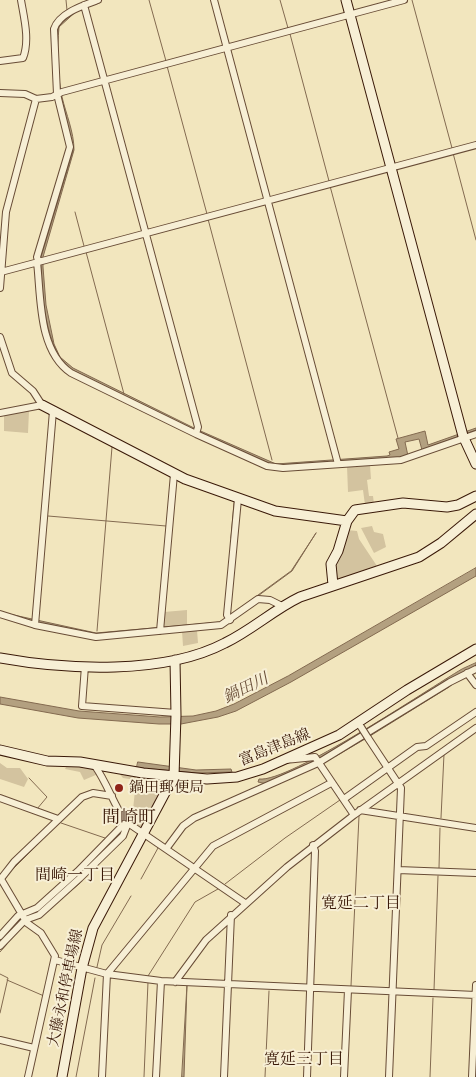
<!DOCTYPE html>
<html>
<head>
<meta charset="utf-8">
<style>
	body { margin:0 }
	canvas { display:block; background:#f2e6be }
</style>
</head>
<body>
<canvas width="476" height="1077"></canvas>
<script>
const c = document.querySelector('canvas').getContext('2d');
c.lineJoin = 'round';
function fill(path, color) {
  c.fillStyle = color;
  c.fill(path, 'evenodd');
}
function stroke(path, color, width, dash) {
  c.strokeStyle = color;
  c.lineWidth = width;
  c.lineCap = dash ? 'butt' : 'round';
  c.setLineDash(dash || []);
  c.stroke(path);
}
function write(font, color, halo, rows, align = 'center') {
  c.font = font + ' Alegreya,"Noto Serif JP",serif';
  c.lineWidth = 4;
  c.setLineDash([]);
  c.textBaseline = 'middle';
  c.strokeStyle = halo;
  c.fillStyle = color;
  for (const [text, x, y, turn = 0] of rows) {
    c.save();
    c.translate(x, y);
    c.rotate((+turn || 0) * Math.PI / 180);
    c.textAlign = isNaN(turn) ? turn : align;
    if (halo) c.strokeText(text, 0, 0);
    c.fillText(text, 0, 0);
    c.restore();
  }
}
const green = new Path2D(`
	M29 411 28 433 4 431V415Z
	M370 465 371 479 367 480 369 496H373L374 504 365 505 363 490 348 492 347 466Z
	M372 526 374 532 383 534 386 547 374 553 361 528Z
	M347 530 357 531 359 539 377 566 338 579 333 575 334 564Z
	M187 610V625L163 627 164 612Z
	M197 630 198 643 183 646 182 631Z
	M0 763 7 768H20L28 779 24 787 0 779Z
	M67 765 91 767 98 774 84 780 80 772 65 769Z
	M117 771 162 779 166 783 144 826 140 827 132 820 136 780 123 778Z`);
const water = new Path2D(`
	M80 8 59 27C57 49 57 74 62 97 66 114 74 132 74 150L43 257V267L46 305 54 344 60 357 73 368 196 429 276 464 387 456 390 455 389 452 399 449 396 439 425 431 428 445 476 428V430L422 450 419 439 405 442 408 456 400 458 273 465 196 431 72 370C45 352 40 288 41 257L73 151 60 95 55 49 59 25Z
	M316 533 292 571 221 623 96 634 32 622 0 612 96 633 221 622 291 571Z
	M476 568V576L291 682 236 711 218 717 181 724H159L78 718 0 704V697L79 711 160 717 193 716 216 711 234 704 288 676Z
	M476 663V667L313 762 267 784 258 782 259 779C289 783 428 689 462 669Z
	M138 762 196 770 231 769 232 772 197 773 141 768 137 767Z
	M187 985 184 1077H182Z`);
const stream = new Path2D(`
	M66 0 67 10
	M149 0 166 61
	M280 0 288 28
	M412 0 452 148
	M290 34 329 181
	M167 66 207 214
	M453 153 476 240
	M330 186 398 438
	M75 212 84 246
	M208 219 272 460
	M86 252 124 394
	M48 516 166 526
	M231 538 234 503
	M97 631 112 447
	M370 736 449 687
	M336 756 365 739
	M29 778 47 797 37 809
	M441 818 444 754
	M61 823 105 838
	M439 868 440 828
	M9 873 49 833
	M141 879 158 848
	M225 884 285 838 340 800
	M73 889 80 883
	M0 952 7 944
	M97 967 102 945 131 896
	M0 974 8 978 0 1013
	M148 976 195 902 218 889
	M7 980 44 996
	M351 986 359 816
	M434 990 438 876
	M76 1077 95 978
	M144 1077 148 982
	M265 1077 269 991
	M430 1077 433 998`);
const street = new Path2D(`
	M214 0 338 464
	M84 5 198 427 196 434
	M0 61 23 58C30 40 24 18 21 0
	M0 93 25 94 36 99 52 97 62 92 404 0
	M38 261 37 257 70 147 57 94 54 29C59 13 84 5 98 0
	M37 262C41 297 38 351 71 373L196 434 267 466 283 468 401 460 476 434
	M1 272 476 145
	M0 288 6 212 36 99
	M0 337 12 373 33 391 42 405 0 413
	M0 614 35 625 96 637 221 625 258 599 270 600 282 606
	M230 620 227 615 238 499
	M35 625 53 411
	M160 631 174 474
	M85 666 82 706 176 713
	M467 673 476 685
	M368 738 401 788 389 1077
	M285 760 315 757 354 815
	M95 766C107 783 113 803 125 821L245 903
	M0 798 58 819
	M344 799 417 747 426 746 476 712
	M360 810 476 828
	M166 849 183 826 194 818 318 763 450 682 476 669
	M398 870 476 873
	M1 879 27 923 41 933 55 956 28 1077
	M0 880 14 862 82 797 93 793 112 796
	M0 936 18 916 37 908 78 871 123 825 120 817
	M0 946 25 920 39 915 80 878 123 836 128 823
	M55 960 107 974 161 981 476 995
	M175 982 206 940 287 867 354 815 476 728
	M0 1040 34 1048
	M102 1077 107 974 213 846 331 783
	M156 1077 161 981
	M224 1077 231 915
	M307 1077 315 851 313 845
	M344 1077 348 990
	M472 1077 476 985`);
const secondary = new Path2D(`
	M346 0 463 436 476 464
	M42 405 185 479 275 511 347 521
	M333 585 331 564 338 551 347 521 355 510 403 503 447 507 458 505 476 496
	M0 658C67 670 164 675 225 643 252 630 273 610 300 597L419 557 441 543 476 514
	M0 750 47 761 80 762 143 773 207 779 237 777 263 769 339 735 407 690 476 649
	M62 1077 82 968 93 928 174 776 176 715 175 660`);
const streetBridge = new Path2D(`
	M361 727 368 738`);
const markers = [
	[119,788,5,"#8f2418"]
];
const streetNames = [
	["富島津島線",275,748,-22],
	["大藤永和停車場線",66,988,-78]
];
const poiNames = [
	["鍋田郵便局",129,788]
];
const waterNames = [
	["鍋田川",246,689,-26]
];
const neighbourhoodNames = [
	["間崎一丁目",75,876],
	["寛延二丁目",361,904],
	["寛延三丁目",304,1060]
];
const quarterNames = [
	["間崎町",129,819]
];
fill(green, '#d3c39f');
fill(water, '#b3a080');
stroke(water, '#836a50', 1);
stroke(stream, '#836a50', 1);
stroke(street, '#684c36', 8);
stroke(secondary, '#3a1908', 11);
stroke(street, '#f7efd5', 6);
stroke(secondary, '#f7efd5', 9);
stroke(streetBridge, '#684c36', 8, []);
stroke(streetBridge, '#f7efd5', 6);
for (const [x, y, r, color] of markers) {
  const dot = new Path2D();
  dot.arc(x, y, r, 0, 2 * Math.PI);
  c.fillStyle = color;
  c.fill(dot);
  stroke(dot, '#f7efd5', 2);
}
write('15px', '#3a1908', '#f7efd5', streetNames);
write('15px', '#3a1908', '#f7efd5', poiNames, 'left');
write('italic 16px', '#6a4f38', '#f7efd5', waterNames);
write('16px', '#3a1908', '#f7efd5', neighbourhoodNames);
write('18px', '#3a1908', '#f7efd5', quarterNames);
</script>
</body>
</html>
